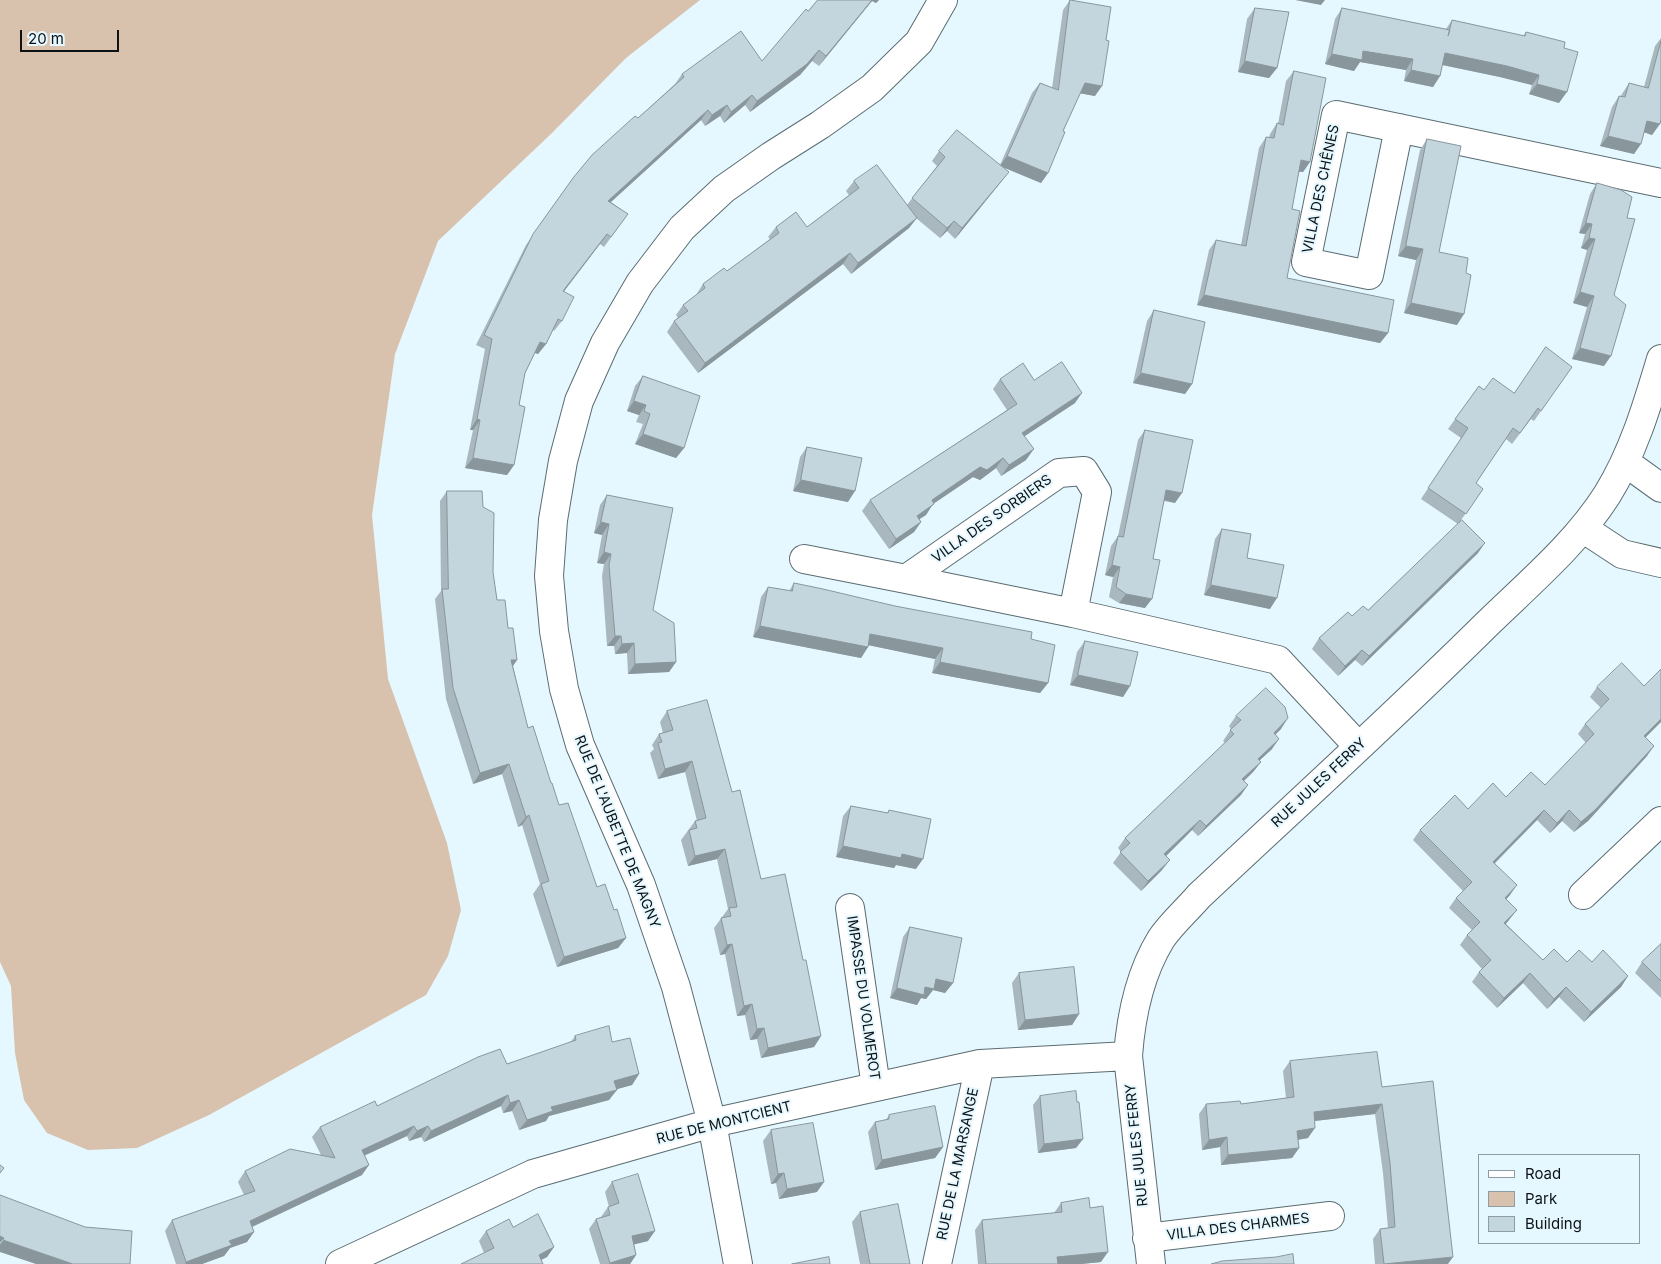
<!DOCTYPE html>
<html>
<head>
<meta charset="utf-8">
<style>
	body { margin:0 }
	#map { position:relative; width:1661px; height:1264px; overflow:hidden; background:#e5f8ff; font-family:Inter,sans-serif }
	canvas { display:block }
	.legend { position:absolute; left:1478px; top:1154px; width:162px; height:90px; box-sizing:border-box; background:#e5f8ff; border:1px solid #8f9ca1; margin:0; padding:6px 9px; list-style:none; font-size:15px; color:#0d1315 }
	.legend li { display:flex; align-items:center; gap:10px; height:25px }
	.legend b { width:25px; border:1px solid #8f9ca1 }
	.scale { position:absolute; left:20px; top:30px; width:99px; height:22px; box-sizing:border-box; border:2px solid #0d1315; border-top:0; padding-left:6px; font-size:15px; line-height:18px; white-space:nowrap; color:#0d1315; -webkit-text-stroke:4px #e5f8ff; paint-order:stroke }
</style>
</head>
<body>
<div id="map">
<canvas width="1661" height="1264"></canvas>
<ul class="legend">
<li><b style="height:6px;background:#fff"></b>Road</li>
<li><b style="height:14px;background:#d8c1ad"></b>Park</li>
<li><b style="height:14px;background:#c4d6dd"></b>Building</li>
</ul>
<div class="scale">20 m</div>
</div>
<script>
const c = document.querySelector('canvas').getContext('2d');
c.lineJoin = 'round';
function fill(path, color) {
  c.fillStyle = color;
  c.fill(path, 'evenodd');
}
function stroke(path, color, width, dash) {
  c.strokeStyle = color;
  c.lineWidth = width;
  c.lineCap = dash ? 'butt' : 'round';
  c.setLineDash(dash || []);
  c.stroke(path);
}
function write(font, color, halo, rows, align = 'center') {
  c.font = font + ' Inter,sans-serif';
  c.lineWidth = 4;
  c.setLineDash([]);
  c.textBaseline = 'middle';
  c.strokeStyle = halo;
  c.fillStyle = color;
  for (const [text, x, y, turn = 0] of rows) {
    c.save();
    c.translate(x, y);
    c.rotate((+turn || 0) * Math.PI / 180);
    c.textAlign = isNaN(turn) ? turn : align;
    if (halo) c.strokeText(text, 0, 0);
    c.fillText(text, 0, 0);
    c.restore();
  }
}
const green = new Path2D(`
	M0 0H700L626 58 552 133 438 241 395 354 372 515 388 679 447 843 461 910 448 956 426 995 209 1115 137 1148 88 1150 47 1133 24 1100 15 1053 11 986 0 962Z`);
const minor = new Path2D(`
	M1399 128 1369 275 1306 262 1336 115 1661 183
	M1625 462 1661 488
	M1584 529 1622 554 1661 563
	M804 559 906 579 1073 613 1278 660 1358 746
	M906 579 1059 473 1084 471 1097 492 1073 613
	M1583 895 1661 821
	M850 908 876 1087
	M1147 1238 1330 1216
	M340 1264 533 1174 712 1123 980 1064 1128 1056
	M738 1264 712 1123 676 987 641 885 580 745 564 689 554 631 549 576 553 520 563 461 579 401 605 343 640 283 682 228 724 189 771 156 820 125 872 88 919 42 943 0
	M937 1264 980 1064
	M1151 1264 1128 1056C1131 1015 1139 975 1161 939 1171 924 1187 910 1199 896 1295 806 1392 718 1486 625 1528 584 1575 545 1607 495 1633 453 1647 406 1661 359`);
const wall = new Path2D(`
	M818 0H879L876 3 872 1 819 66 812 61 800 75 750 112 745 105 724 123 720 116 705 126 701 120 611 202 628 214 604 247 600 244 563 292 562 321 554 331 553 330 546 344 538 354 535 353 525 373 519 405 514 465 507 475 465 468 473 430H470L485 349 476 345 526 245 573 178 638 118 675 84 682 74 762 61Z
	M1070 0 1095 96 1080 93 1063 131 1048 173 1041 183 1003 167 1001 182 955 239 947 231 940 238 916 218 909 228 851 274 843 264 698 373 667 332 674 321 678 318 676 315 683 305 696 295 703 284 727 271 770 239 768 237 776 227H807L849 195 846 191 854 181 907 205 937 166 932 161 939 151 1000 165 1032 93 1040 83 1052 88 1063 10Z
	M1255 8 1277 68 1269 78 1238 72 1247 19Z
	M1342 8 1446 29 1452 20 1523 36 1526 32 1564 48 1559 103 1529 94 1532 85 1500 77 1442 65 1440 76 1433 87 1404 81 1406 70 1360 62 1354 71 1325 64 1335 19Z
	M1661 38V119L1652 135 1644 132 1634 154 1600 146 1612 107 1619 96H1621L1622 94 1629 83 1644 87 1655 46Z
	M1294 71 1310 162 1303 172H1299L1292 209 1287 278 1388 333 1380 343 1197 305 1209 250 1216 240 1241 245 1259 148 1266 137 1269 138 1270 134 1277 123 1278 124 1286 81Z
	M1427 139 1439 252 1457 325 1404 313 1416 260 1398 256 1420 150Z
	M1597 183 1627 218 1614 295 1604 366 1572 359 1587 307 1573 303 1587 250 1581 248 1585 234 1579 233 1590 194Z
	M1154 310 1192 384 1185 394 1133 383 1147 321Z
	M1572 367 1534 421 1531 419 1512 444 1506 439 1476 483 1483 489 1461 520 1478 553 1362 666 1355 660 1338 676 1312 649 1319 638 1352 616 1368 610 1458 524 1421 499 1461 438 1448 429 1479 386 1484 390 1514 393Z
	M643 376 684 448 676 458 635 444 643 424 636 422 639 415 627 411 635 386Z
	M1000 379 1034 380 1075 403 1025 436 1026 460 1001 476 996 468 980 480 973 477 933 504 926 515 919 519 921 522 914 532 889 549 862 511 870 500 1007 410 993 389Z
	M1145 430 1175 503 1164 501 1153 559 1145 608 1119 603 1109 597 1113 577 1105 575 1111 546 1118 536 1138 440Z
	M807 447 848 502 793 491 800 457Z
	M447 491 483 507 497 600 508 628 517 660 513 666 528 728 559 805 597 887 614 910 626 938 618 948 557 967 533 894 540 884 522 825 518 827 502 774 473 784 446 699 435 599 441 591 440 501Z
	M607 495 653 610 676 662 669 672 628 674 627 653 615 654 614 646H607L602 576 604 564 597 563 602 535 594 533 600 505Z
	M1222 529 1247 558 1270 609 1204 595 1215 539Z
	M794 583 1031 639 1048 683 1040 693 932 673 935 659 868 645V647L861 658 753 637 761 597 768 587 789 591Z
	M1085 641 1130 686 1123 697 1070 685 1077 652Z
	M1597 687 1646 737 1647 756 1588 821 1574 832 1562 821 1550 833 1537 820 1495 863 1510 895 1506 899 1509 920 1506 924 1543 960 1567 962H1592L1628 976 1621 987 1584 1022 1559 997 1547 1009 1523 983 1497 1008 1472 982 1479 972 1482 969 1460 945 1467 935 1472 930 1449 908 1456 898 1463 891 1413 840 1420 830 1468 809 1545 785 1586 743 1578 734 1585 724 1601 708 1590 697Z
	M667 711 732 792 761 879 803 960 821 1036 814 1047 761 1058 757 1039 750 1040 745 1015 737 1016 725 954 720 955 714 928 728 909 717 859 688 866 681 840 695 821H697L685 772 658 779 650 753 654 749 652 745 659 734 663 733 660 722Z
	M1236 716 1281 729 1275 734 1272 749 1259 761 1261 762 1253 772 1244 781 1241 795 1198 836 1192 830 1166 856 1162 870 1141 891 1113 863 1121 852 1118 848 1125 838 1225 743 1223 741 1231 729 1229 726Z
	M851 806 887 813 889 810 916 869 896 865 894 868 836 857 843 816Z
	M910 927 953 983 945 993 933 990 926 999 921 998 917 1005 890 998 903 937Z
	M1661 944V998L1635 973 1642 962Z
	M1019 973 1079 1014 1072 1025 1018 1030 1012 983Z
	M575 1036 612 1042 639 1074 632 1085 616 1089 609 1100 549 1116 546 1121 519 1130 512 1111 503 1113 501 1106 424 1142 421 1137 409 1141 407 1136 364 1156 362 1175 252 1227 247 1242 230 1248 224 1256 202 1264H176L165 1231 172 1220 244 1195 238 1182 245 1171 321 1155 312 1137 320 1127 377 1106 507 1064 570 1043Z
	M1290 1061 1382 1087 1448 1264H1375L1373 1239 1380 1229 1388 1228 1383 1173 1375 1114 1314 1121 1308 1138 1298 1140 1299 1148 1292 1158 1221 1165 1220 1147 1202 1150 1199 1114 1206 1104H1241L1286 1098 1283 1071Z
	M1040 1096 1083 1139 1076 1148 1038 1153 1033 1105Z
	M889 1115 943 1147 935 1158 875 1170 868 1132 875 1122 886 1120Z
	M771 1130 817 1192 779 1199 776 1183 771 1184 763 1141Z
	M612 1182 648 1241 634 1244 636 1255 630 1264H600L589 1229 596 1219 601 1217 608 1207H609L605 1192Z
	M1061 1203 1090 1208 1101 1262 1081 1264H978L975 1230 982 1220 1054 1213Z
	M860 1212 910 1264H860L852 1222Z
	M513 1227 554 1247 547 1257 541 1260 484 1253 479 1241 486 1231Z`);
const shadedWall = new Path2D(`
	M872 0H879L876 3 872 1 819 66 826 56Z
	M1295 0H1325L1321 5Z
	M819 50 812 61 800 75 750 112 757 101Z
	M1363 51 1413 59 1406 70 1360 62 1354 71 1325 64 1332 54Z
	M1445 53 1507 66 1539 75 1532 85 1500 77 1438 64Z
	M1245 61 1277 68 1269 78 1238 72Z
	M1411 70 1440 76 1433 87 1404 81Z
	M1085 83 1102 86 1095 96 1078 93Z
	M1537 84 1567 92 1559 103 1529 94Z
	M752 95 745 105 724 123 731 112Z
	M727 105 720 116 705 126 712 115Z
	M708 110 701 120 601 211 608 201Z
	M1647 121 1660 124 1652 135 1640 131Z
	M1608 136 1641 144 1634 154 1600 146Z
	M1007 156 1048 173 1041 183 1000 166Z
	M1301 160 1310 162 1303 172 1294 171Z
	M1009 172 1001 182 955 239 962 228Z
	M917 218 909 228 851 274 858 263Z
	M954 221 947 231 940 238 947 228Z
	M1586 223 1592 224 1585 234 1579 233Z
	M607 234 600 244 556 302 563 291Z
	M1589 238 1595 239 1587 250 1581 248Z
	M1406 246 1423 249 1416 260 1398 256Z
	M850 253 843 264 698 373 705 363Z
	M1580 292 1594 296 1587 307 1573 303Z
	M1204 295 1388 333 1380 343 1197 305Z
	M1411 303 1464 314 1457 325 1404 313Z
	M540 342 546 344 538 354 533 352Z
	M1580 348 1611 356 1604 366 1572 359Z
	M1141 373 1192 384 1185 394 1133 383Z
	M1082 393 1075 403 1014 443 1022 433Z
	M634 401 646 405 639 415 627 411Z
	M477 419 480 420 473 430H470Z
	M643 434 684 448 676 458 635 444Z
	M1034 449 1026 460 1001 476 1009 465Z
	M473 458 514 465 507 475 465 468Z
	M1003 458 996 468 980 480 973 477 933 504 926 515 909 526 917 516 932 500 980 467Z
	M801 480 855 491 848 502 793 491Z
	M1166 490 1182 493 1175 503 1160 499Z
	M601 522 609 524 602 535 594 533Z
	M921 522 914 532 889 549 896 539Z
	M1485 543 1478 553 1362 666 1369 656Z
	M604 552 611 554 604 564 597 563Z
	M1112 565 1120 567 1113 577 1105 575Z
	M1211 585 1277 598 1270 609 1204 595Z
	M1126 594 1152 599 1145 608 1119 603Z
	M760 626 868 647 861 658 753 637Z
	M870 634 943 648 935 659 863 644Z
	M615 636H621L614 646H607Z
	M634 643 627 653 615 654 622 644Z
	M1362 650 1355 660 1338 676 1345 666Z
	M511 660H517L510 670Z
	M676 662 669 672 628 674 635 664Z
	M940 662 1048 683 1040 693 932 673Z
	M1078 675 1130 686 1123 697 1070 685Z
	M1288 718 1281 729 1267 743 1274 733Z
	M1661 719V722L1637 746 1644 736Z
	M1279 739 1272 749 1250 769 1258 759Z
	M1654 746 1647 756 1588 821 1574 832 1581 822Z
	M692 761 685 772 658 779 665 769Z
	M1261 762 1253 772 1235 789 1242 779Z
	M509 764 502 774 473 784 480 773Z
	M1248 785 1241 795 1198 836 1206 826Z
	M1544 810 1537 820 1486 872 1493 862Z
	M1569 810 1562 821 1550 833 1557 823Z
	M529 815 522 825 518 827 526 817Z
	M1200 820 1192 830 1157 865 1164 854Z
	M843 846 902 854 923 859 916 869 896 865 894 868 836 857Z
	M725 849 717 859 688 866 695 856Z
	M1170 860 1162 870 1141 891 1148 881Z
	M1517 885 1510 895 1498 908 1505 898Z
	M1517 910 1509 920 1497 933 1504 923Z
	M626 938 618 948 557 967 564 957Z
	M732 944 725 954 720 955 727 945Z
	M1530 973 1523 983 1497 1008 1504 998Z
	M1628 976 1621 987 1584 1022 1591 1012Z
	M936 979 953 983 945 993 933 990 926 999 921 998 917 1005 890 998 897 988 925 987Z
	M1566 987 1559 997 1547 1009 1554 999Z
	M752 1004 745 1015 737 1016 744 1006Z
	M1079 1014 1072 1025 1018 1030 1025 1020Z
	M764 1028 757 1039 750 1040 757 1029Z
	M821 1036 814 1047 761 1058 768 1048Z
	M639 1074 632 1085 607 1092 614 1081Z
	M617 1090 609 1100 549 1116 546 1121 519 1130 527 1120 551 1107Z
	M508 1095 501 1106 424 1142 431 1131Z
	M519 1100 512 1111 503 1113 510 1103Z
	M1382 1104 1375 1114 1306 1122 1314 1112Z
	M414 1126 407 1136 354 1160 362 1150Z
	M428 1126 421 1137 409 1141 417 1131Z
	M1315 1128 1308 1138 1290 1141 1297 1131Z
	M1227 1137 1220 1147 1202 1150 1209 1140Z
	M1083 1139 1076 1148 1038 1153 1044 1144Z
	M943 1147 935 1158 875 1170 882 1160Z
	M1299 1148 1292 1158 1221 1165 1228 1155Z
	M369 1165 362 1175 243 1231 250 1221Z
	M784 1173 776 1183 771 1184 778 1174Z
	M824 1182 817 1192 779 1199 787 1189Z
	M655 1231 648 1241 624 1247 632 1236Z
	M254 1232 247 1242 230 1248 224 1256 202 1264H185L186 1262 229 1241Z
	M0 1236 4 1238 0 1243Z
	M3 1240 73 1264H36L0 1252V1244Z
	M554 1247 547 1257 533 1264 539 1255Z
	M1108 1252 1101 1262 1081 1264H1053L1057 1257Z
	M636 1255 630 1264H609L610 1263Z
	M1453 1257 1448 1264H1384Z`);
const building = new Path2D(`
	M818 0H872L826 56 819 50 807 64 757 101 752 95 731 112 727 105 712 115 708 110 608 201 628 214 611 237 607 234 563 291 574 297 562 321 558 319 546 344 540 342 525 373 519 405 525 407 514 465 473 458 480 420 477 419 492 339 484 335 533 234 573 178 592 155 635 116 638 118 684 77 682 74 741 31 762 61 806 9 808 11Z
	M1070 0 1111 7 1106 40 1109 41 1102 86 1085 83 1063 131 1065 132 1048 173 1007 156 1040 83 1058 90Z
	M1255 8 1289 12 1277 68 1245 61Z
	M1342 8 1450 30 1448 36 1452 20 1525 36 1526 32 1565 42 1564 48 1578 52 1567 92 1537 84 1539 75 1507 66 1445 53 1440 76 1411 70 1413 59 1363 51 1362 60 1332 54Z
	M1661 41V119L1660 124 1647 121 1641 144 1608 136 1619 96 1625 97 1629 83 1648 88Z
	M1294 71 1326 78 1310 162 1301 160 1292 209 1300 211 1287 278 1394 300 1388 333 1204 295 1216 240 1246 246 1266 137 1274 138 1277 123 1283 125Z
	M957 130 1009 172 962 228 954 221 947 228 912 198 945 157 939 151Z
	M1427 139 1461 146 1439 252 1468 258 1466 273 1471 275 1464 314 1411 303 1423 249 1406 246Z
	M877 165 917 218 858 263 850 253 705 363 674 321 688 311 683 305 705 288 703 284 724 268 727 271 779 233 776 227 796 212 807 227 859 188 854 181Z
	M1597 183 1621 190 1632 197 1627 218 1635 219 1614 295 1626 305 1611 356 1580 348 1594 296 1580 292 1595 239 1589 238 1592 224 1586 223Z
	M1154 310 1205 322 1192 384 1141 373Z
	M1546 347 1572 367 1541 411 1538 408 1520 433 1513 428 1476 483 1483 489 1466 514 1428 488 1468 428 1455 419 1479 386 1484 390 1493 378 1514 393Z
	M1062 362 1082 393 1022 433 1034 449 1009 465 1003 458 987 470 980 467 932 500 934 504 917 516 921 522 896 539 870 500 1017 404 1000 379 1023 363 1034 380Z
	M643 376 700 396 684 448 643 434 650 414 644 411 646 405 634 401Z
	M1145 430 1193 440 1182 493 1166 490 1153 559 1160 560 1152 599 1126 594 1116 587 1120 567 1112 565 1118 536 1123 537Z
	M807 447 862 458 855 491 801 480Z
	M447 491H482L483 507 494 513 493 572 497 600H505L508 628H513L517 660H511L528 728 533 726 551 783H552L559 805 568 803 597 887 605 884 614 910 617 909 626 938 564 957 541 884 549 881 529 815 526 817 509 764 480 773 453 688 442 589H448Z
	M607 495 673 508 653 610 674 623 676 662 635 664 634 643 622 644 621 636H615L609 565 611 554 604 552 609 524 601 522Z
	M1462 520 1485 543 1369 656 1362 650 1345 666 1319 638 1348 612 1352 616 1363 606 1368 610Z
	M1222 529 1251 534 1247 558 1284 565 1277 598 1211 585Z
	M794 583 823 589 895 606 1032 632 1031 639 1055 645 1048 683 940 662 943 648 870 634 868 647 760 626 768 587 792 591Z
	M1085 641 1138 652 1130 686 1078 675Z
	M1622 663 1644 686 1661 669V719L1644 736 1654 746 1595 810 1581 822 1569 810 1557 823 1544 810 1493 862 1517 885 1505 898 1517 910 1504 923 1543 960 1554 949 1567 962 1579 950 1592 962 1603 950 1628 976 1591 1012 1566 987 1554 999 1530 973 1504 998 1479 972 1491 960 1467 935 1480 922 1456 898 1472 882 1420 830 1455 795 1468 809 1493 783 1506 797 1531 772 1545 785 1594 734 1585 724 1609 699 1597 687Z
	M1266 688 1285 707 1288 718 1274 733 1279 739 1258 759 1261 762 1242 779 1248 785 1206 826 1200 820 1164 854 1170 860 1148 881 1120 852 1130 843 1125 838 1234 734 1230 730 1241 720 1236 716Z
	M707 700 732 792 740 790 761 879 785 874 803 960H806L821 1036 768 1048 764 1028 757 1029 752 1004 744 1006 732 944 727 945 721 918 731 916 729 908 737 907 725 849 695 856 689 830 697 828 695 821 706 818 692 761 665 769 658 743 662 742 659 734 673 730 667 711Z
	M851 806 888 813 889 810 931 819 923 859 902 854 901 858 843 846Z
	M910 927 962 938 953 983 936 979 934 989 925 987 924 995 897 988Z
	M1661 944V981L1642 962Z
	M1074 967 1079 1014 1025 1020 1019 973Z
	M609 1026 612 1042 630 1038 639 1074 614 1081 617 1090 551 1107 553 1111 527 1120 519 1100 510 1103 508 1095 431 1131 428 1126 417 1131 414 1126 362 1150 369 1165 250 1221 254 1232 229 1241 232 1245 186 1262 172 1220 255 1191 245 1171 290 1149 335 1158 320 1127 375 1101 377 1106 478 1057 500 1049 507 1064 576 1040 575 1036Z
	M1377 1052 1382 1087 1433 1081 1453 1257 1384 1264 1380 1229 1395 1227 1390 1163 1382 1104 1314 1112 1315 1128 1297 1131 1299 1148 1228 1155 1227 1137 1209 1140 1206 1104 1240 1101 1241 1104 1294 1097 1290 1061Z
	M1076 1091 1077 1102H1079L1083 1139 1044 1144 1040 1096Z
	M935 1106 943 1147 882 1160 875 1122 889 1119V1115Z
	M813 1123 824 1182 787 1189 784 1173 778 1174 771 1130Z
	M0 1165 4 1168 0 1173Z
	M638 1174 655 1231 632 1236 636 1255 610 1263 596 1219 610 1215 608 1207 619 1203 612 1182Z
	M0 1195 85 1227 132 1231 130 1264H73L3 1240 4 1238 0 1236Z
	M1089 1198 1090 1208 1103 1206 1108 1252 1057 1257 1058 1264H986L982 1220 1062 1212 1061 1203Z
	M898 1204 910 1264H870L860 1212Z
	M538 1214 554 1247 539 1255 543 1264H461L494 1248 486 1231 509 1219 513 1227Z
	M1293 1254 1294 1264H1211L1222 1261 1276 1257Z
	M829 1257 830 1264H792Z`);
const streetNames = [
	["VILLA DES CHÊNES",1321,189,-78],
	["VILLA DES SORBIERS",992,519,-35],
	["RUE JULES FERRY",1319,783,-43],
	["RUE DE L'AUBETTE DE MAGNY",617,832,68],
	["IMPASSE DU VOLMEROT",863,998,82],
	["RUE DE MONTCIENT",724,1123,-14],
	["RUE JULES FERRY",1137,1145,-96],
	["RUE DE LA MARSANGE",958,1164,-78],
	["VILLA DES CHARMES",1238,1227,-7]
];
fill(green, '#d8c1ad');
stroke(minor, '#5b6c71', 30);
stroke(minor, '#fff', 28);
fill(wall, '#a9b8be');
fill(shadedWall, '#89969b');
fill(building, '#c4d6dd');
stroke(building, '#89969b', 1);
write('14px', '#0d1315', '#e5f8ff', streetNames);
</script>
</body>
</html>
